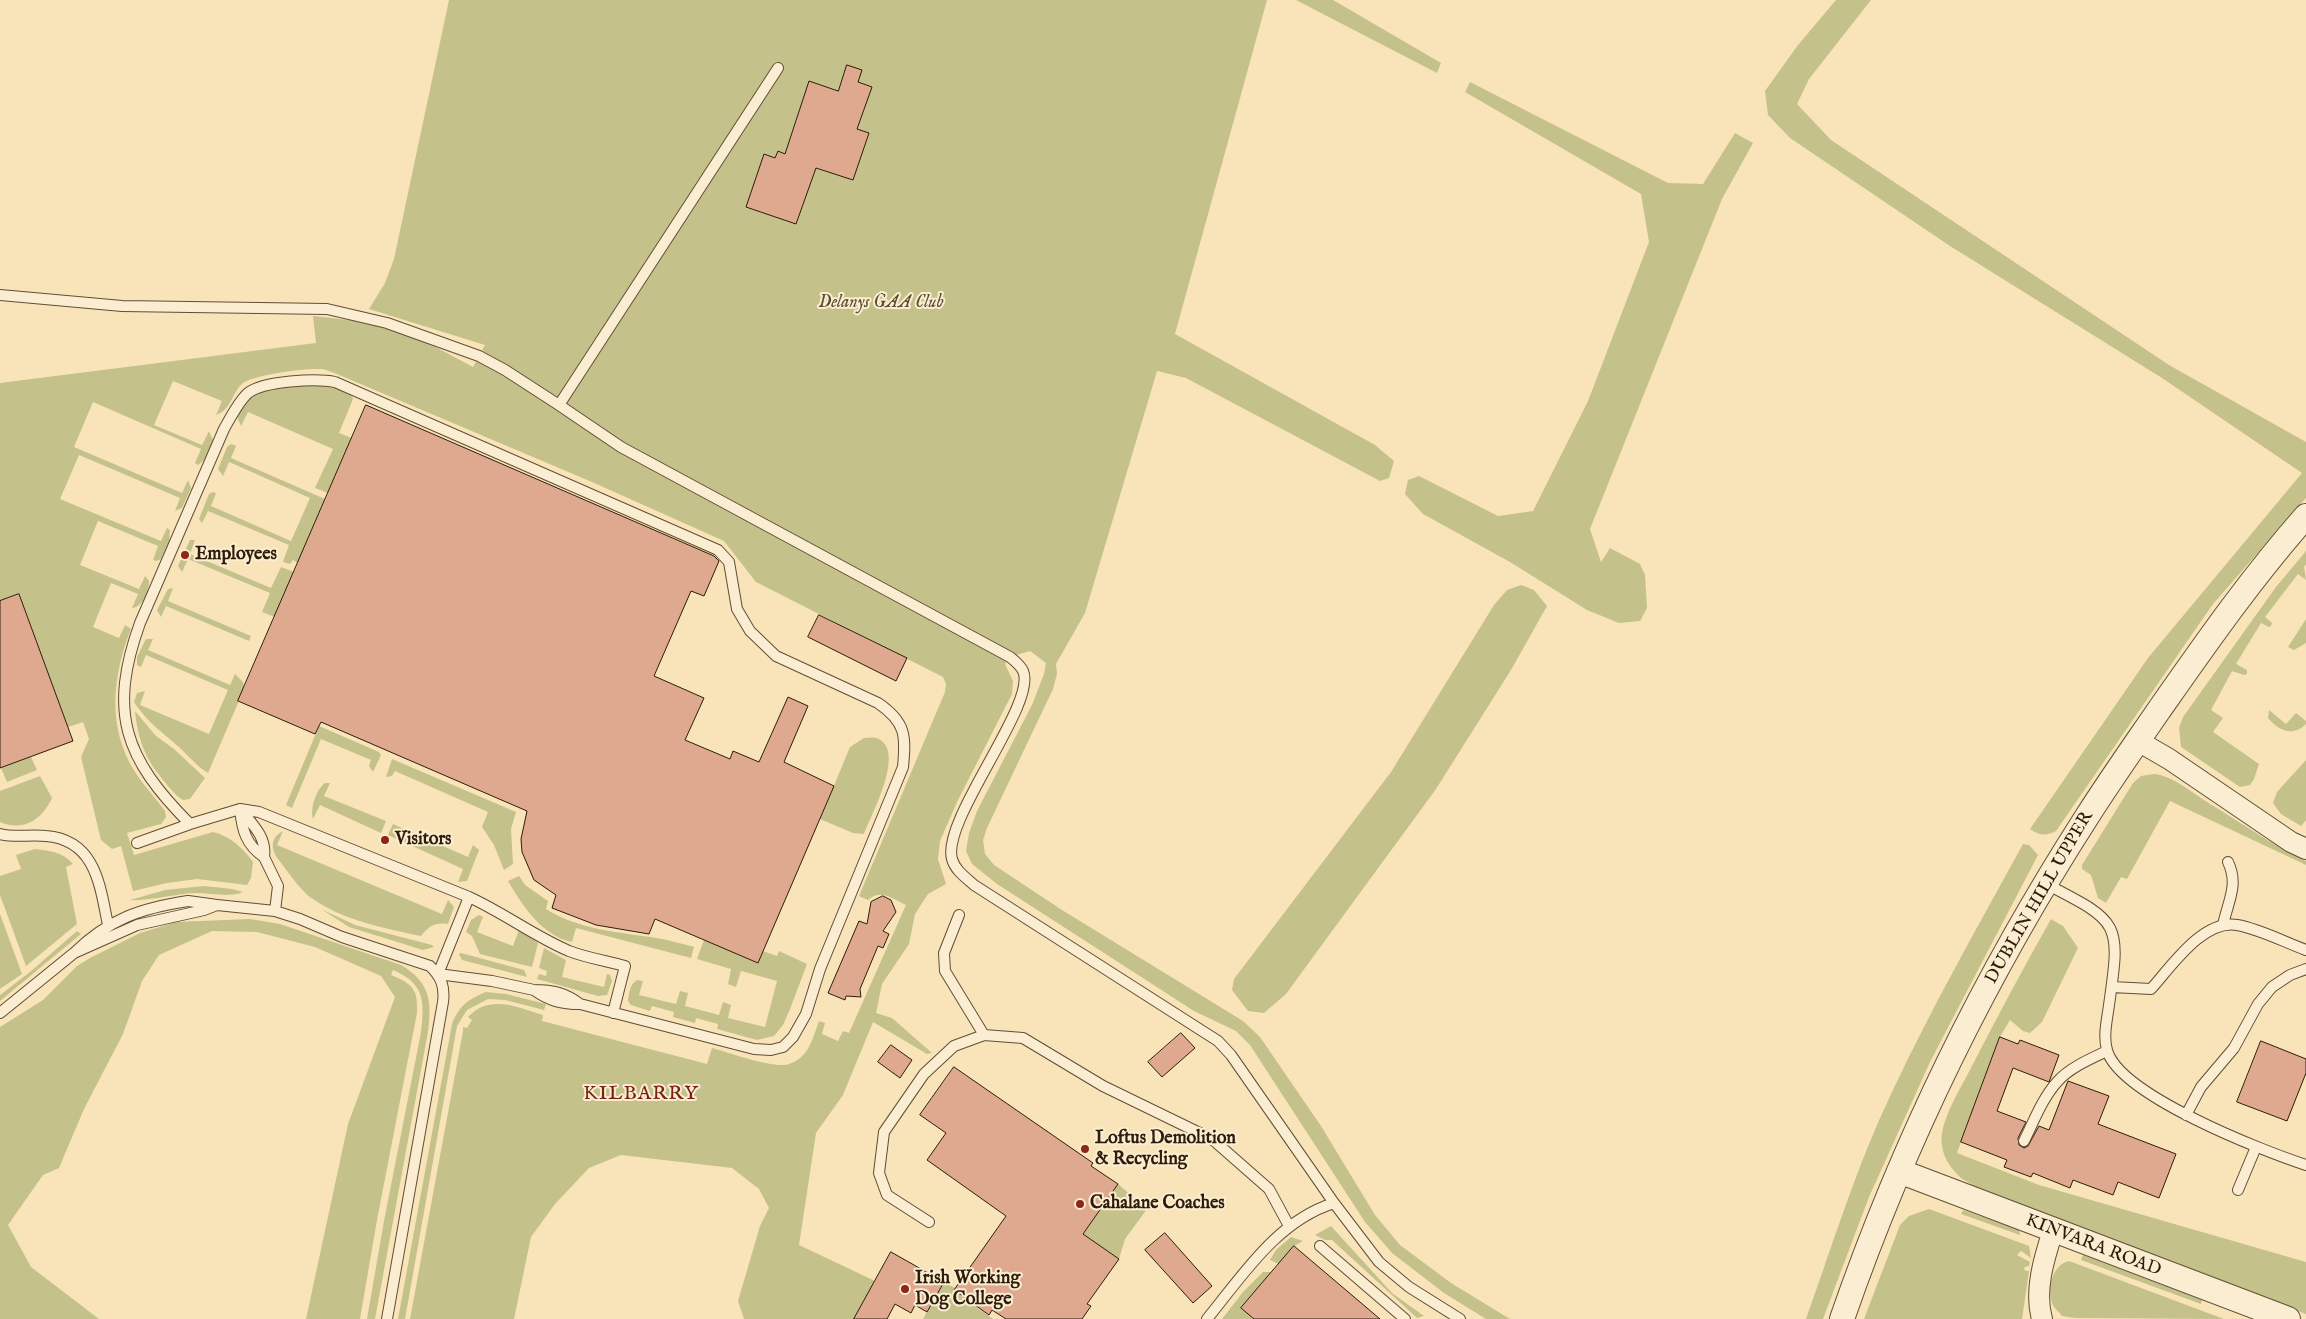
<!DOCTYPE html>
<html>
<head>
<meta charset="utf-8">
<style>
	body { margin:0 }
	canvas { display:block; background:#f8e4b8 }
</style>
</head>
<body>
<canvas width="2306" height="1319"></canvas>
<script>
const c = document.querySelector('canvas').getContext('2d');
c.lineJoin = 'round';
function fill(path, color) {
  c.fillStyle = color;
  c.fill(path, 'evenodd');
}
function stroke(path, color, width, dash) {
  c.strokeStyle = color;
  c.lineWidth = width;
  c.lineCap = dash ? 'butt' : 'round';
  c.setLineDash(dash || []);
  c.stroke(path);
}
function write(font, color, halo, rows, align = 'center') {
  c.font = font + ' "IM FELL English",serif';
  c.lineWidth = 4;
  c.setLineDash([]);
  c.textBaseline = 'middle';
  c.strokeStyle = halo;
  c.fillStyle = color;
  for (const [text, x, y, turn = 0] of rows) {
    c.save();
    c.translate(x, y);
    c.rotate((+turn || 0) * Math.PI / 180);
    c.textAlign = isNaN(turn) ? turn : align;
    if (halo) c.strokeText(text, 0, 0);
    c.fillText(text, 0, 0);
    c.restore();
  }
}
const green = new Path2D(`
	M449 0H1267L1175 334 1375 445 1394 461 1389 478 1380 481 1186 378 1157 371 1085 613 1056 664 1057 674 1053 689 987 828 983 840 985 854 994 865 1062 910 1243 1021 1260 1037 1321 1126 1375 1215 1400 1245 1451 1283 1510 1319H1486L1444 1293 1392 1253 1365 1222 1250 1045 1236 1031 1194 1011 997 884 972 864 966 851 969 833 977 811 1032 705 1044 674 1046 663 1030 651 1010 657 1005 664 1013 681 1012 694 958 800 940 841 938 859 946 884 928 894 915 914 909 944 882 984 876 1013 892 1018 932 1053 927 1054 873 1022 843 1095 816 1133 799 1245 875 1281 859 1319H744L738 1301 760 1226 769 1208 759 1189 732 1168 621 1155 589 1168 555 1204 531 1237 514 1319H410L463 1031V1027L467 1028 472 1020 468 1017C490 994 516 1007 543 1015L542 1021 707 1064 712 1048C730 1053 766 1066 785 1065 792 1064 800 1059 805 1053 812 1044 815 1032 819 1021L825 1023 822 1034 838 1041 843 1031 849 1033 906 905C893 899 880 888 868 900L859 896 945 692 946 684 943 677 756 582 724 541 592 482 337 374C332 372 327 370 322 369 306 368 256 374 243 383 232 392 231 411 216 415L222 401 173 381 154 425 202 445 209 431 213 440 205 459 198 465 195 463 201 449 93 402 74 447 182 493 188 480 191 488 182 508 175 511 180 498 79 455 60 499 161 541 167 528 170 530 169 542 161 559 156 561 153 560 158 546 98 521 80 565 139 589 145 576 149 581C149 591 143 607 132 608L138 594 111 583 93 627 119 638 125 625 131 629C112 677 107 727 135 772 144 786 156 798 165 811L166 817 161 824 127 833 134 855 213 832C230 836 243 848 253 862L251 878 247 885 197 879 167 883 133 891 121 846 112 849 101 840 81 757 89 739 83 722 68 727 19 594 0 601V383L316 343 313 316 367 322 415 336 473 367 485 345 369 309 385 283 394 259Z
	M1296 0H1333L1441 63 1437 73Z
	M1836 0H1871L1809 79 1797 104 1831 140 2169 365 2306 442V498L2213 604 2056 831C2046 836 2040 836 2030 829L2148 658 2302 473 2162 378 1950 246 1790 138 1768 115 1765 91 1798 45Z
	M1470 82 1668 183 1703 184 1735 133 1753 143 1722 199 1590 529 1601 562 1610 548 1640 564 1645 575 1647 608 1640 621 1619 623 1587 610 1510 562 1423 514 1405 494 1408 480 1419 476 1498 516 1533 511 1588 401 1649 242 1641 194 1465 92Z
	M312 384C325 385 348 385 353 399L339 433 352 438 328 493 315 488 333 449 248 412 241 426 237 417 243 404 256 392Z
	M231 444 236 446 231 458 325 499 298 563 293 560 290 564 283 562 289 545 208 511 202 523 199 519 209 494 213 492 216 493 211 506 291 541 310 498 236 465 229 462 223 476 218 469 227 447Z
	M190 540H195L190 554 271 588 281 567 294 572 275 617 262 612 270 593 188 559 182 572 178 566Z
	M2306 551V564L2304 567 2306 580 2298 574 2265 617 2272 623 2271 626 2269 627 2261 623 2236 664 2247 670V674L2244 675 2232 671 2211 710 2223 718 2213 732 2259 764 2254 779 2250 785 2240 787 2181 747 2179 728 2183 717 2276 587Z
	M1521 585 1534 590 1547 606 1511 670 1436 789 1286 994 1264 1013 1248 1011 1232 990 1234 979 1391 772 1494 605 1507 590Z
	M173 588 168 601 251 636 249 641 166 606 161 617 157 610 168 589Z
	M2306 619V643L2294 650 2288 647Z
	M146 639H153L148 650 230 685 235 674 243 682 244 689 208 773C196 766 189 756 179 747 160 730 149 724 134 702L137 693 145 691 140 705 209 734 228 690 146 655 141 667 137 665V657Z
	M2269 710 2286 724 2296 713 2306 721V724C2293 737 2279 731 2268 718Z
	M135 711 156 736 174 749 205 778 190 799 183 800 177 796C151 767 139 751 135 711Z
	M319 726 379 752 381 755 373 772 369 766 371 760 321 739 292 808 286 805Z
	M864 738C868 738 873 737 876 738 908 748 871 815 864 834L853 833 820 819 850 747Z
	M31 757 37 770 7 782 1 768Z
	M392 759 516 812 511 829 513 864 504 870 494 845 482 827 488 812 395 771 392 776 386 777Z
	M2306 760V820L2301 826 2281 814 2273 803 2277 792Z
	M2154 774C2173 776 2191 792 2207 802 2240 822 2271 844 2306 861V865L2170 801 2127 879 2121 877 2106 903 2098 898 2091 875 2082 869V865L2133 783 2141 776Z
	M40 776 52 798C42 820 23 832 0 822V791Z
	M325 783H330L324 796 386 821 381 833 320 805 313 819C310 808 316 790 325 783Z
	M393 824 468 857 473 845 479 850 467 881 458 882 463 869 388 835Z
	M283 831 277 845 442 914 448 900 454 907 448 924C435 922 429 926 421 936 387 929 342 920 313 899 301 892 287 870 278 859 270 848 271 837 283 831Z
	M2023 844 2029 845 2038 855 1930 1062 1869 1197 1823 1319H1806C1833 1243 1857 1165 1892 1092 1932 1007 1978 926 2023 844Z
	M35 849C51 851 63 852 73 864L66 867 77 924 26 966 0 895V876L21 869 16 855Z
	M519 876 525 885 548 901 546 909C579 930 619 932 657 938 669 940 682 944 694 947L691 958 576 928 572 942C542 936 522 905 508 881Z
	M204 886 232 889 243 892C232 898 205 892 192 893 180 894 137 902 130 900L165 890Z
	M321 909 355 925 432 945 434 947 423 950 349 927Z
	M0 914 22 974 0 989Z
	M479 915 483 917 477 932 513 946 519 930 538 943 532 967 480 954 472 936 466 932 471 920Z
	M250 919 280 924 401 965C430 982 432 1001 428 1032L375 1319H367L384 1221 421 1032C425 1001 424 983 393 970L391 975C413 984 418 989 417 1013L377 1220 360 1319H306L348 1124 395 997 381 976 315 947 257 932 212 931 159 955 142 981 123 1034 84 1109 59 1168 43 1175 8 1225 31 1267 99 1319H0V1027L43 1000 77 966 90 958 140 933 176 922Z
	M2051 919 2063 926 2078 948 2042 1022 2030 1033 2023 1031 2010 1020 2000 1037 1957 1153 2039 1185 2306 1262V1314L1975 1190C1973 1183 1966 1182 1961 1178 1952 1170 1943 1158 1942 1145 1938 1122 1963 1085 1973 1064 1998 1015 2024 967 2051 919Z
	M77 931 81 934 0 1001V995L30 972Z
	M704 940 758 963 763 951 777 956 779 951 807 964 790 1009 783 1025 774 1036 757 1040 717 1029 718 1024 696 1018 695 1023 673 1017 674 1012 652 1006 650 1011 631 1005 628 1001C629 993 630 984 637 980L643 981 639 995 676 1004 680 991 688 993 685 1006 719 1015 723 1002 731 1005 728 1018 765 1027 777 981 741 971 736 987 728 984 731 969 697 959Z
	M544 948 566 960 562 977 604 987 607 974 610 975 612 981 607 995 598 996 537 979 539 974 546 976 547 971 539 968Z
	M461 953 524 970 527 977 462 960 459 954Z
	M486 992 506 994 546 1004 544 1010 505 1000 488 999 467 1010 457 1026 405 1319H398L452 1024C459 1006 468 999 486 992Z
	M1118 1184 1147 1209 1125 1239 1119 1259 1083 1234Z
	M1929 1209 2029 1246 2031 1258 2021 1251 2017 1255 2030 1262 2029 1266 2025 1267 2024 1270 2029 1271 2022 1319H1864L1900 1225 1909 1216Z
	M1963 1210 2019 1230 2020 1235 1961 1214Z
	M1331 1226 1392 1293 1424 1316 1417 1318 1332 1240H1325L1315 1235Z
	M1291 1237 1303 1241 1294 1246 1279 1264 1270 1260 1276 1250Z
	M2083 1255 2202 1300 2201 1304 2081 1260Z
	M2069 1261 2224 1319 2075 1318 2062 1316C2060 1313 2056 1310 2054 1307 2046 1292 2051 1265 2069 1261Z
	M1263 1272H1272L1242 1308 1254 1319H1222L1243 1292Z
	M944 1282 955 1288 954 1291 993 1319H923Z`);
const building = new Path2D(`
	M847 65 862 70 858 82 872 87 857 129 869 133 853 180 816 168 796 224 746 207 764 154 775 158 778 151 785 154 809 81 838 91Z
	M366 405 714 556 719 561 704 596 691 591 654 676 704 698 685 740 730 759 733 751 759 762 788 697 808 706 784 762 834 786 758 963 655 919 649 934 596 925 552 908 556 895 534 880 522 852 521 839 527 811 321 722 315 734 238 701Z
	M19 594 73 741 0 768V601Z
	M819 615 907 658 896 681 808 637Z
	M883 896 891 900 896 912 883 931 889 934 883 948 878 946 860 989 861 997 846 996 845 1000 828 993 859 921 867 924 871 902Z
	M1181 1033 1195 1048 1162 1077 1148 1062Z
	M2000 1037 2018 1044 2020 1040 2059 1055 2049 1082 2013 1068 1997 1111 2026 1122 2018 1138 2019 1145 2024 1148 2028 1146 2039 1126 2049 1130 2068 1081 2109 1096 2098 1124 2176 1154 2159 1198 2118 1182 2113 1195 2073 1180 2070 1188 2033 1173 2031 1177 2004 1167 2007 1160 1961 1142Z
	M2261 1041 2306 1059V1073L2287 1121 2237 1102Z
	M891 1045 912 1060 900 1078 878 1062Z
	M954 1067 1093 1163 1091 1166 1118 1184 1083 1234 1119 1259 1087 1304 1091 1306 1082 1319H1006L992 1310 989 1315 954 1290 1006 1216 927 1160 946 1133 920 1115Z
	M1165 1233 1212 1286 1193 1303 1145 1250Z
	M1294 1246 1380 1319H1254L1241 1308Z
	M891 1252 944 1282 927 1312 915 1305 911 1313 895 1304 887 1319H854Z`);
const service = new Path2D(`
	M778 68 559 405 621 447 1010 657C1015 661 1021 666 1023 671 1038 703 941 820 952 859 955 870 965 877 974 885L1218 1041 1231 1055 1334 1203 1379 1262 1409 1287 1460 1319
	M0 295 122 306 327 309 387 323 479 356 505 370 559 405
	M240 809C252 824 267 837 264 857 246 845 242 830 240 809Z
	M0 834C15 838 31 834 46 836 96 840 100 886 108 925
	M137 843 190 824
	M264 857 278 886 275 911
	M2046 884C2120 922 2121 922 2109 1005 2107 1020 2103 1036 2107 1050 2119 1095 2263 1151 2306 1165
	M469 897 438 974 492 981 534 990
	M188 901 217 905 204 910 137 925 74 953C109 919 141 908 188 901Z
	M217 905 275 911 300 919 342 937 430 966C441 977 445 986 443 1002L387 1319
	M959 915 944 953 945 971 984 1035
	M2223 925C2228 901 2239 885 2228 862
	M2112 987 2151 989C2171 967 2203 919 2237 925 2260 929 2284 942 2306 950
	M534 990C553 990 565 993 580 1004 562 1004 549 1001 534 990Z
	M580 1004 754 1049 771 1050 783 1047 793 1037 806 1014 820 969 903 767C906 736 906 722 878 703L776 656 750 631 737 609 729 562 718 550 335 382C317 378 263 381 248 393 238 402 231 417 224 429L140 623C108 712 124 758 190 824L240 809 259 812 469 897C504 913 534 936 569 951 587 958 607 961 625 966L613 1013
	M0 1013 74 953
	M2186 1115 2201 1087 2234 1048 2258 1004 2272 987 2290 975 2306 969
	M2024 1141C2034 1121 2042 1099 2057 1082 2069 1068 2090 1059 2107 1051
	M2238 1190 2256 1147
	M929 1222 887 1195 879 1173 884 1132 924 1074 954 1046 984 1035 1023 1038 1103 1086 1212 1139 1269 1189 1289 1226
	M1320 1246 1405 1319
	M1207 1319C1243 1275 1277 1221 1334 1203`);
const minor = new Path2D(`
	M2138 741 2169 759 2291 842 2306 849
	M2042 1319C2034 1291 2044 1258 2053 1231`);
const tertiary = new Path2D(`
	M1899 1171 2288 1319
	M1842 1319C1903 1143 1987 972 2088 815 2111 779 2135 745 2159 710 2206 643 2252 577 2306 516`);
const markers = [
	[185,555,5,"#8f2418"],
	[385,840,5,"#8f2418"],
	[1085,1149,5,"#8f2418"],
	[1080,1204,5,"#8f2418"],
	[905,1289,5,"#8f2418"]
];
const parkNames = [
	["Delanys GAA Club",881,303]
];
const poiNames = [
	["Employees",195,555],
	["Visitors",395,840],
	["Loftus Demolition",1095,1139],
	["& Recycling",1095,1160],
	["Cahalane Coaches",1090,1204],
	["Irish Working",915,1279],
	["Dog College",915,1300]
];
const streetNames = [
	["DUBLIN HILL UPPER",2040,898,-60],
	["KINVARA ROAD",2093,1246,21]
];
const quarterNames = [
	["KILBARRY",641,1095]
];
fill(green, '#c4c28a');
fill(building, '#dfa990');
stroke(building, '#2e1c0a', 1);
stroke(service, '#604e36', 12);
stroke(minor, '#604e36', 22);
stroke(tertiary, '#604e36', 26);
stroke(service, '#faedd1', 10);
stroke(minor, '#faedd1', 20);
stroke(tertiary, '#faedd1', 24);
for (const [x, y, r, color] of markers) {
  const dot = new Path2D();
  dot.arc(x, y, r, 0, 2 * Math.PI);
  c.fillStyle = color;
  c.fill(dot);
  stroke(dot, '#faedd1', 2);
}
write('italic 18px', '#5b4e30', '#faedd1', parkNames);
write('bold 18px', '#2e1c0a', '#faedd1', poiNames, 'left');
write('18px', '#2e1c0a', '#faedd1', streetNames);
c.letterSpacing = '1px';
write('20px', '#7a1f14', '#faedd1', quarterNames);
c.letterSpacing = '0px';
</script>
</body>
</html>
